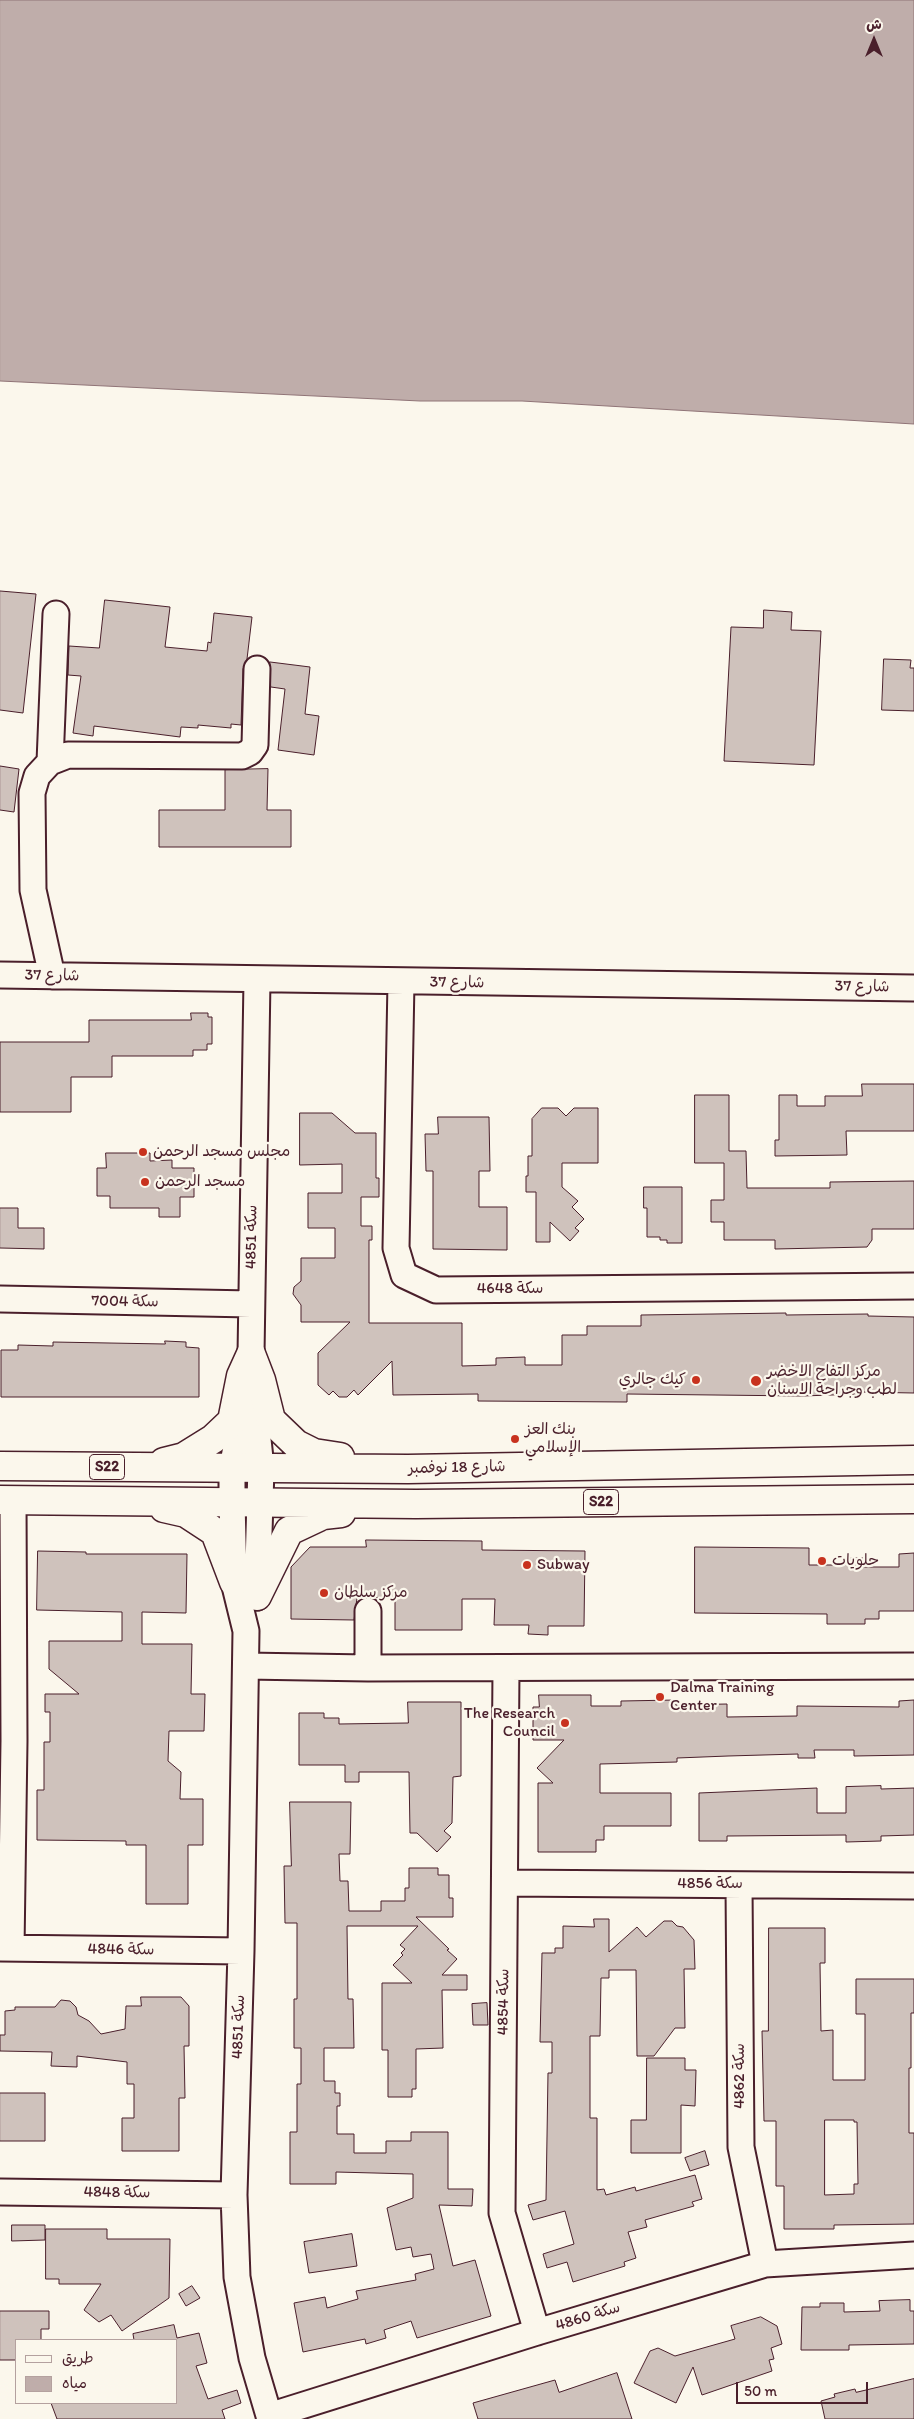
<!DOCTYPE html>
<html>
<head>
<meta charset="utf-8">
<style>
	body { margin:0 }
	#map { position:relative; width:914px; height:2419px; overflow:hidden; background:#fbf7ec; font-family:Itim,"Playpen Sans Arabic",sans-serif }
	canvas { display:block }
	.legend { position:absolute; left:15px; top:2339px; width:162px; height:65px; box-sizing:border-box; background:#fbf7ec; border:1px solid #b4a19f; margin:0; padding:6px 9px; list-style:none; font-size:15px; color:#4a1f2b }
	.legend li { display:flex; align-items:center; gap:10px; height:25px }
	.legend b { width:25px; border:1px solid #b4a19f }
	.north { position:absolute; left:849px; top:15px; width:50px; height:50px; -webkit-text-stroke:4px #fbf7ec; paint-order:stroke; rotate:0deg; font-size:14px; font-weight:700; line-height:20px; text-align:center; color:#4a1f2b }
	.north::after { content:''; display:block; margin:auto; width:18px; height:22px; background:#4a1f2b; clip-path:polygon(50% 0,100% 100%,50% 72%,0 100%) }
	.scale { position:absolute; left:736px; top:2382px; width:132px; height:22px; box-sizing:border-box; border:2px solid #4a1f2b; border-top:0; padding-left:6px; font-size:15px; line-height:18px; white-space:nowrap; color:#4a1f2b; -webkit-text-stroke:4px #fbf7ec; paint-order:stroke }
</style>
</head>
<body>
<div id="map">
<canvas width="914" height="2419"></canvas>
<ul class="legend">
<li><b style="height:6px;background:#fbf7ec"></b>طريق</li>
<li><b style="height:14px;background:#bfadaa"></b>مياه</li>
</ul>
<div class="north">ش</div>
<div class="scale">50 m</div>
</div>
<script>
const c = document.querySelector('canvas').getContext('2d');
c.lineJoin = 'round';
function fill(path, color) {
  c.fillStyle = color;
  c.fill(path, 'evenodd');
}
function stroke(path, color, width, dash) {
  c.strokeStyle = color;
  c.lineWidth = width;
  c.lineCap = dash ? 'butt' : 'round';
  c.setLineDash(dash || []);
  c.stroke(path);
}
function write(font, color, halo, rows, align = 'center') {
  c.font = font + ' Itim,"Playpen Sans Arabic",sans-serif';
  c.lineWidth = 4.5;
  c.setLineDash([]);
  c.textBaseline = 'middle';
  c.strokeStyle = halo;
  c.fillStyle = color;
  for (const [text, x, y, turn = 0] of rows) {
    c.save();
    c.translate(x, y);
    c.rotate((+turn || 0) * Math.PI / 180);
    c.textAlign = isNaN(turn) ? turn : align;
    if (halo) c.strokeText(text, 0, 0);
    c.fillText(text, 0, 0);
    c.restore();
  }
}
const water = new Path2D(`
	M0 0H914V424L522 401H420L0 381Z`);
const building = new Path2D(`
	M0 591 36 594 23 713 0 710Z
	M105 600 170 607 165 647 207 651 208 642 211 643 214 613 252 617 247 659 243 669 241 725 231 724V728L198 725V728L181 727 180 737 94 726 93 736 73 733 81 676 68 675 69 646 99 648Z
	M764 610 792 612 791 630 821 631 814 765 724 761 731 627 763 628Z
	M884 659 911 660 910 668H914V711L882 710Z
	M270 662 310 667 305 714 319 716 314 755 278 750 285 689 271 687Z
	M0 766 19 769 14 812 0 810Z
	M268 769 267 810H291V847H159V810H225V770Z
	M191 1013H208V1017H212V1044H207V1050H193V1056H112V1077H71V1112H0V1042H89V1020H191Z
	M862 1084H914V1131H846L847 1155 775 1156V1140H779V1095H797V1106H825V1096H862Z
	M695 1095H729V1151H746L747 1188H830V1182L914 1181V1229H872V1240L867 1247 775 1249V1240H724V1222H711V1200H724V1163H695Z
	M542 1108H558L566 1116 574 1108H598V1163H562V1187L578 1201 572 1207 584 1219 575 1228 579 1231 570 1241 550 1222V1242H536V1192H526V1176H528V1156H532V1119Z
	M300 1113H332L355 1133H376V1178H379V1197H361V1226H372V1240H369V1323H462V1366L496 1365V1358L525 1357V1365H562V1335H587V1326H641V1315L786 1313V1315L868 1314V1316L914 1317V1393L860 1392V1394L802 1396 627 1394V1402L478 1401V1394L393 1395 392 1361 358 1395 354 1390 347 1397H339L333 1391 329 1395 318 1385V1353L350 1322H301V1305L293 1294 294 1287 301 1281V1258H335V1228H308V1193H342V1164L300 1165Z
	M438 1117H489L490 1171H479V1207H507V1250L433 1249V1171H426L425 1134H438Z
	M106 1153H150V1161L172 1160V1168H194V1197H180V1217H159V1208H110V1196H97V1168H106Z
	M644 1187H682V1243H667V1240H660V1237H647V1208H644Z
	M0 1208H18V1228H44V1249L0 1248Z
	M165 1341 186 1342V1347L199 1348V1397H1V1350H18V1345L53 1346V1342L165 1344Z
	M366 1540 482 1541V1550L585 1551 584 1626H548V1635L528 1634 529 1625H494L495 1599H462V1630H395V1599L368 1597 357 1598 354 1620 291 1619V1567L310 1547H366Z
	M695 1547 809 1548V1565H843V1558H863V1567H899V1554L914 1553V1611H879V1619H865V1624H827V1614L695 1613Z
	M38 1551 86 1552V1554H187L186 1613 142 1612V1644H192L191 1694H205L204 1731H169L168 1761 181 1772 180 1799H203V1845H188V1904H146V1845H126V1841L37 1840V1790H44V1742H50V1712H45V1694H79L49 1669V1641H122V1612L37 1610Z
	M539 1695H591V1706H621V1701L676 1700V1705L727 1704V1717L797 1716V1706L899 1707V1701L914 1700V1755L854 1756V1750H814L815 1758H798V1754L728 1756 677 1758V1762L600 1764V1793H671V1826H604V1840H596V1852H538V1783H553L537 1768 564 1740H533V1707H539Z
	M408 1702H461V1776L453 1777 452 1823 444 1831 451 1837 437 1852 417 1833H410L409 1772H359V1782H345V1765H299V1713H324V1718H339V1724L408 1723Z
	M881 1786V1789L914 1788V1835L881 1836V1841L846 1842V1835L727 1836V1841H699V1793L817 1788V1813H846V1787Z
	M290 1802H351L350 1854H339L340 1881H348L349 1911H381V1901H405V1888H409V1868H438V1875H449V1898H453V1917H416L449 1949 447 1950 457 1959 442 1975H467V1990H442L443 2048 416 2049V2089H412V2097H388V2050H382V1983H412L393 1965 403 1955 401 1953 405 1949 400 1945 418 1926H347L348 1999H353L354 2048H324V2081H335V2093H340V2106H337V2134H354V2153H386V2141H411V2132H448V2189H473L472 2206 439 2205 453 2266 475 2260 491 2316 417 2338 411 2321 384 2330 386 2338 366 2344 365 2339 303 2352 294 2303 325 2297 327 2308 358 2299 356 2291 416 2280 415 2274 434 2269 431 2254 413 2257 411 2247 396 2250 387 2208 413 2198V2174L336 2172V2184H290V2132H297V2084H301V2048H294V1999H297V1923H285L284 1866H291Z
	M594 1919H609V1952L637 1927 646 1937 664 1921H672L677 1926 683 1927 694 1940 695 1969H684L685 2028H675L654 2056H637L636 1970H609V1978H601L600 2036H590V2118H597V2190L604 2189 606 2195 635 2187 636 2191 695 2175 702 2199 692 2202 694 2206 645 2220 647 2227 628 2232 636 2258 624 2262 625 2266 573 2282 567 2262 547 2268 543 2254 574 2244 565 2211 533 2220 528 2205 546 2200 548 2073H552V2042H540L542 1953H555V1948H563V1926L594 1927Z
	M769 1928H825V1963H820L821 2031 833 2030V2080H865V2014H856V1979H914V2013H911V2068H909V2133H914V2224L834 2225V2229H784V2186H776V2121H764L762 2031H768ZM825 2120H854V2122H857L858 2184H854V2194L825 2195Z
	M141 1997H181L189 2006V2046H184L185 2098H179V2151H122V2118H134V2084H127V2062L77 2056V2067L51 2066 52 2052 0 2051V2035H5V2011L15 2010V2007H55L61 2000 70 2001 76 2007 78 2015 89 2021 101 2034 125 2029 126 2006H141Z
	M487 2003 488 2025H473L472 2004Z
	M647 2058H685V2070H696L695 2106 681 2105V2153H631V2120H646Z
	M0 2093H45V2141H0Z
	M705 2151 709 2165 690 2171 685 2158Z
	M12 2225H45V2240L12 2241Z
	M46 2229H107V2239H170L169 2298 122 2331 111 2315 99 2322 84 2310 101 2284H59V2279H46Z
	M352 2234 357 2266 309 2273 304 2242Z
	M192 2286 200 2298 186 2306 179 2294Z
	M910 2300V2311H914V2344L849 2345V2350H801L802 2307H820V2303H844V2312L880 2311 879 2301Z
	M0 2311H49V2329H41V2340H16V2360H0Z
	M761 2317 777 2326 782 2344 771 2348 774 2359 769 2360 772 2371 702 2395 693 2367 676 2403 634 2383 650 2351 658 2348 675 2356 735 2339 731 2326Z
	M174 2325 177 2338 199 2333 207 2363 196 2366 208 2399 237 2390 241 2403 222 2410 225 2419H57L51 2403H176V2340H134L133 2334Z
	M617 2373 632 2419H478L473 2403 555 2380 559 2392Z
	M914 2379V2419H825L821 2401 835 2397 834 2394 855 2389 856 2392Z`);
const minor = new Path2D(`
	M50 762 56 614
	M0 975 914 988
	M52 976 33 890 32 793 37 776 50 762 68 755 242 756 250 752 255 745 257 669
	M401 982 396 1248 404 1275 436 1290 914 1286
	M0 1299 251 1304
	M245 1400 232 1468V1502L234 1582 246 1631 241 1951 234 2195 237 2277 252 2358 270 2419
	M257 1597 261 1468 251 1373V1354L257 980
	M246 1666 368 1668 914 1666
	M368 1668V1611
	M506 1668 502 2213 537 2332
	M505 1883 914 1886
	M739 1885 741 2147 765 2264
	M0 1948 241 1951
	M11 1948 14 1741 13 1500
	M0 2192 234 2195
	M269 2416 537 2332 765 2264 914 2255`);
const major = new Path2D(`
	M251 1354 261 1380 271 1420 296 1444 314 1453 340 1457
	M164 1462 184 1457 213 1439 232 1421 241 1376 251 1354
	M0 1466 408 1469 914 1460
	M0 1500 416 1504 914 1499
	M164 1508 186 1513 215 1532 234 1582
	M257 1596 289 1531 323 1515 341 1513`);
const markers = [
	[143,1152,5,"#c8321e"],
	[145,1182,5,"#c8321e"],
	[696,1380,5,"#c8321e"],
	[756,1381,6,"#c8321e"],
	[515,1439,5,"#c8321e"],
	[822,1561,5,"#c8321e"],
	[527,1565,5,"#c8321e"],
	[324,1593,5,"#c8321e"],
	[660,1697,5,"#c8321e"],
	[565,1723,5,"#c8321e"]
];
const shields = [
	[107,1467,35],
	[601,1502,35]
];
const shieldNames = [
	["S22",107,1467],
	["S22",601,1502]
];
const streetNames = [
	["شارع 37",52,976,1],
	["شارع 37",457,983,1],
	["شارع 37",862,987,1],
	["سكة 4851",252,1237,-89],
	["سكة 4648",510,1289],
	["سكة 7004",125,1302,1],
	["شارع 18 نوفمبر",457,1468,-1],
	["سكة 4856",710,1884],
	["سكة 4846",121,1950,1],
	["سكة 4854",504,2002,-89],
	["سكة 4851",239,2027,-88],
	["سكة 4862",740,2076,-90],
	["سكة 4848",117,2193,1],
	["سكة 4860",588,2317,-17]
];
const poiNames = [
	["مجلس مسجد الرحمن",153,1152],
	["مسجد الرحمن",155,1182],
	["مركز التفاح الاخضر",767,1372],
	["لطب وجراحة الاسنان",767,1390],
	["كيك جالري",686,1380,"right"],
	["بنك العز",525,1430],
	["الإسلامي",525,1448],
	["حلويات",832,1561],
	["Subway",537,1565],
	["مركز سلطان",334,1593],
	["Dalma Training",670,1688],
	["Center",670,1706],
	["The Research",555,1714,"right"],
	["Council",555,1732,"right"]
];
fill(water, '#bfadaa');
stroke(water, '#907477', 1);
fill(building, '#cfc2bc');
stroke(building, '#4a1f2b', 1);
stroke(minor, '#4a1f2b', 29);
stroke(major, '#4a1f2b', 31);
stroke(minor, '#fbf7ec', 25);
stroke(major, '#fbf7ec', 28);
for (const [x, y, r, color] of markers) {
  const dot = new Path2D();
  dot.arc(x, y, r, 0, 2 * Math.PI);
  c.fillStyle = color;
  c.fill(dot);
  stroke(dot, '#fbf7ec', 2);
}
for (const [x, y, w] of shields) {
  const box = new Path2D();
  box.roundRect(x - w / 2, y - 12.5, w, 25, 4);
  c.fillStyle = '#fbf7ec';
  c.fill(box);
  stroke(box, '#4a1f2b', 1);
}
write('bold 15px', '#4a1f2b', null, shieldNames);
write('16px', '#4a1f2b', '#fbf7ec', streetNames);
write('16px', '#4a1f2b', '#fbf7ec', poiNames, 'left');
</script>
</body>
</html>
